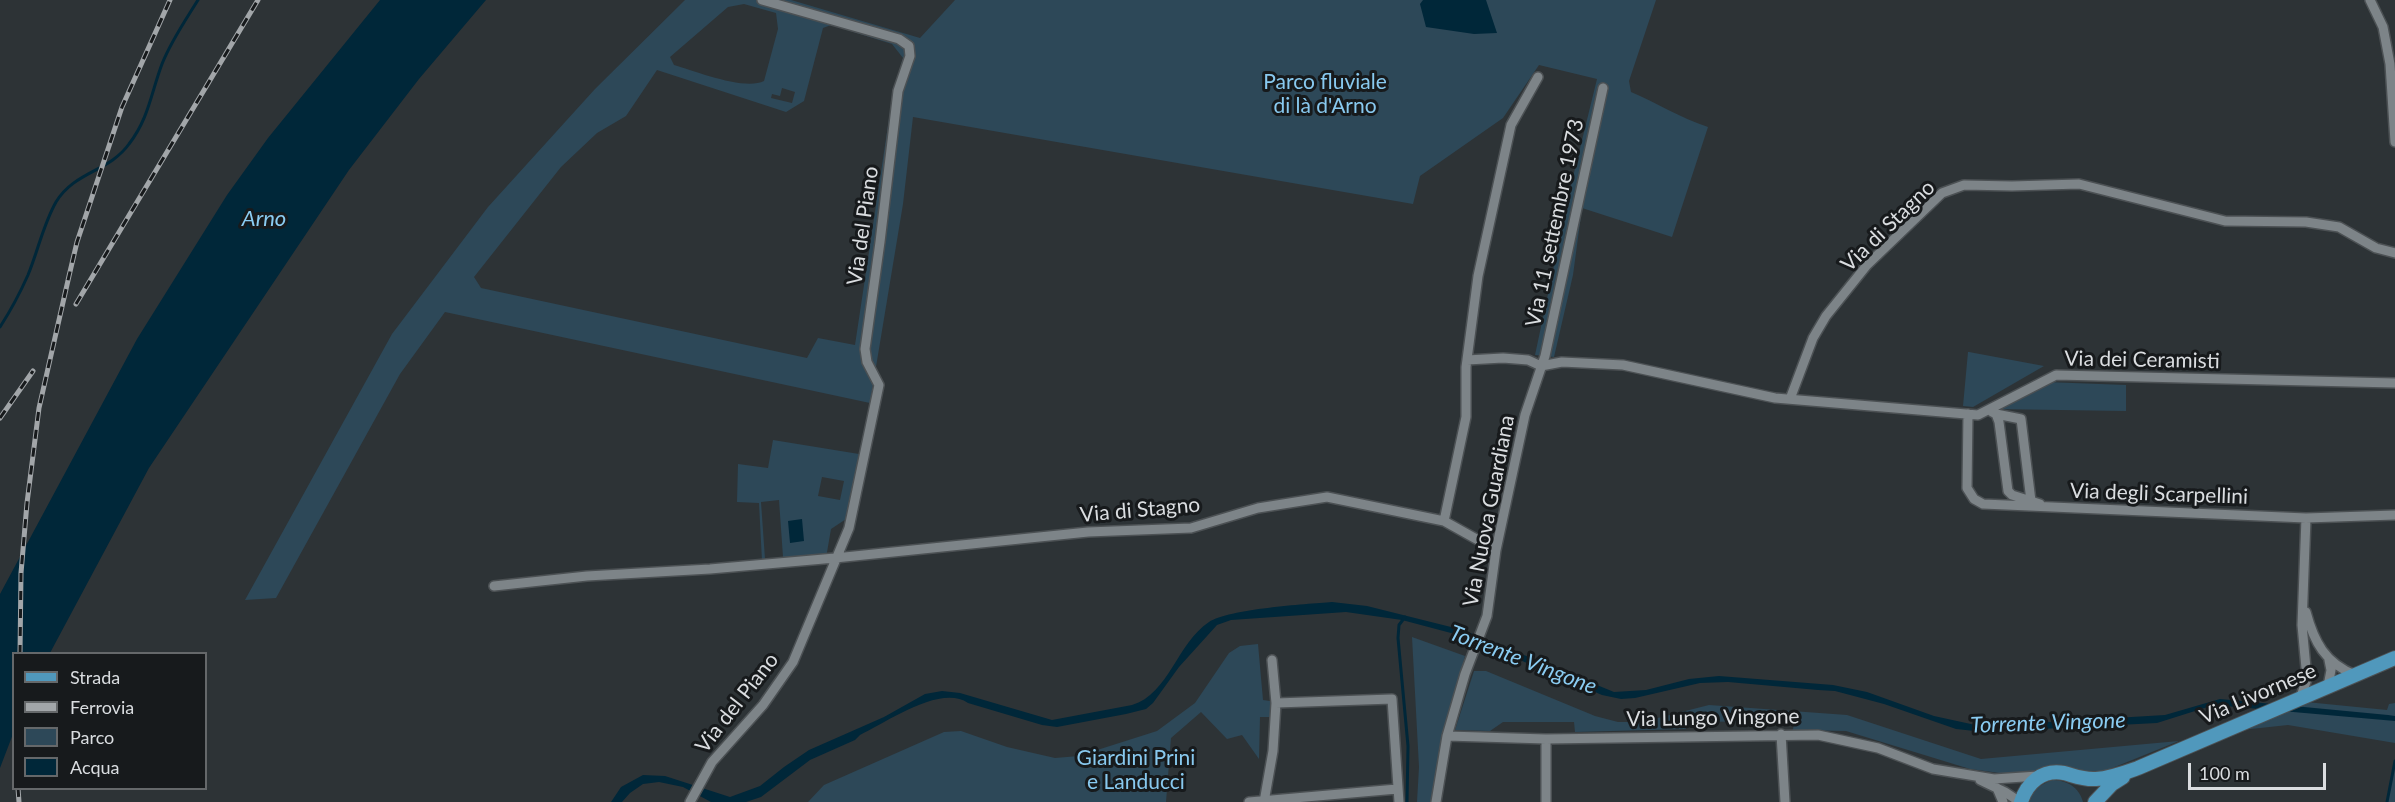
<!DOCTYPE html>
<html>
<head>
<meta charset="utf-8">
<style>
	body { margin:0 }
	#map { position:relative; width:2395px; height:802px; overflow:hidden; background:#2d3336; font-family:Lato,sans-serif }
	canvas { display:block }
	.legend { position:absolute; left:12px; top:652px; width:195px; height:138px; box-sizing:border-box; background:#171a1c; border:2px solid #65686a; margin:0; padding:8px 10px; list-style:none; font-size:18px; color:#dadde0 }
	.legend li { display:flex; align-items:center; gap:12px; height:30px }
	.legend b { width:30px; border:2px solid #65686a }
	.scale { position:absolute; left:2188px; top:763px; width:138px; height:27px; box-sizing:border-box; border:3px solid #dadde0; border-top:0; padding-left:8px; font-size:18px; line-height:21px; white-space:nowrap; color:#dadde0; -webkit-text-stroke:4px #171a1c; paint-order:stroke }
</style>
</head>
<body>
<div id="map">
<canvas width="2395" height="802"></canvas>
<ul class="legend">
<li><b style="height:8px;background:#5098bc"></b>Strada</li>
<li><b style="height:8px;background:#a2a6a9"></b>Ferrovia</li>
<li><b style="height:16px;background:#2d4858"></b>Parco</li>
<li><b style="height:16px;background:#002739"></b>Acqua</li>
</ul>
<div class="scale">100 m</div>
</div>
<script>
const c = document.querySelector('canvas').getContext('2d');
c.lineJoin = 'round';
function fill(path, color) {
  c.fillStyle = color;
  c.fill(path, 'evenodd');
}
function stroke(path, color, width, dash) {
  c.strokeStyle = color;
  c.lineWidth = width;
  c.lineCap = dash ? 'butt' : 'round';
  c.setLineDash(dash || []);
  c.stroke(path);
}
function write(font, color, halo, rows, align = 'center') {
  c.font = font + ' Lato,sans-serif';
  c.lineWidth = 6;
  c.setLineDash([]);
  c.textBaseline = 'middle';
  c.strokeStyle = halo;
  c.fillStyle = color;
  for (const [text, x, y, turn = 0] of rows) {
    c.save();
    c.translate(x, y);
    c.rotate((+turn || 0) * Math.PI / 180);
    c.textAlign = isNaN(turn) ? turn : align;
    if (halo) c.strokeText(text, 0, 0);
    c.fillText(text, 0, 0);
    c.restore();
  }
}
const green = new Path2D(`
	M685 0H791L920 38 955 0H1656L1629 81 1631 92C1657 103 1680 118 1708 127L1672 237 1582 208 1573 275 1554 357 1535 355 1572 181 1597 79 1539 65 1503 118 1420 176 1413 204 913 117 903 204 870 403 445 312 400 374 276 598 245 600 392 334 488 207 595 89ZM744 4 776 13 778 29 764 81C745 91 695 71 674 65L670 57 728 7ZM831 25 892 44 903 58 893 92 855 345 818 338 807 358 481 288 474 277 561 167 597 133 626 116 657 70 786 112 804 101 823 28ZM782 88 795 92 792 103 771 98 772 94 780 96Z
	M1968 352H1969L2044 366 1973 407 1963 406Z
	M2046 382 2126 385V411L1993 409Z
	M773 440 859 454 849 517 831 529 826 558 762 561 759 503 737 502 738 464 768 468ZM822 477 844 481 840 500 818 496ZM779 500 783 557 765 559 761 502Z
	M1412 637 1465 656 1441 744 1435 802H1417L1419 767Z
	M1258 644 1263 700 1270 701V717H1260L1259 759 1242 735 1227 739 1201 712 1171 738 1166 802H808L824 785 944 732 961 731 1007 747 1055 758 1091 755V752L1157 731 1195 703 1229 653 1240 646Z
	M1474 671H1486L1595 716 1618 722H1642L1709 705 1847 715 1981 759 2179 741 2100 773 2037 771 2007 774 1970 769 1846 731 1793 730 1794 721 1686 722V729L1575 732 1574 722H1503L1490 731 1455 730Z
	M2296 701 2387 710 2389 704 2395 703V743L2288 725 2223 732Z
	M2395 761V802H2387Z
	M2053 780C2068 781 2079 787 2083 802H2029C2032 790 2041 784 2053 780Z`);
const water = new Path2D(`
	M380 0H486L419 79 349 170 149 468 50 653 14 654 13 734 0 768V594L137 339 227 195 268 138Z
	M1423 0H1486L1497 33 1474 34 1426 27 1420 4Z
	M802 519 804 541 790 543 788 521Z
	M1332 602 1367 606 1463 630 1614 692 1646 690 1689 679 1719 676 1833 685 1867 692 1934 716 1980 726 2165 715 2220 699 2388 715 2395 716V721L2214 705 2157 723 1984 732 1956 729 1884 704 1835 691 1818 690 1728 682 1700 683 1635 698 1621 699 1602 695 1466 637 1402 620 1346 612 1231 620 1217 625 1179 667 1153 703 1146 709 1126 714 1057 727 1042 725 968 703C940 684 886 723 860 735L855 740 810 760 761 797 746 802H711L683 787 659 782 643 784 630 793 622 802H611L621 787 643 775 665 776 730 797 760 786 784 767 809 750 884 717 925 694 942 691 960 693 1052 720 1132 705C1169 694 1177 643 1209 622 1229 609 1305 604 1332 602Z`);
const stream = new Path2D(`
	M0 327C11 310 20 293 28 275 38 251 43 225 56 202 75 171 109 172 129 144 149 118 151 93 162 64 171 41 185 21 198 0
	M1405 617 1399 625 1398 638 1408 746 1407 802
	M2387 802 2395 761`);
const minor = new Path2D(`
	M2370 0 2383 27 2390 64 2395 142
	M1467 360 1503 358 1528 360 1541 366 1562 362 1623 365 1775 398 1978 415 2056 375 2395 383
	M1790 399 1813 338 1826 316 1867 265 1942 193 1964 185 2012 186 2079 184 2225 221 2306 222 2339 227 2376 248 2395 253
	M1992 412 1996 414 1999 422 2008 491 2012 495 2031 501
	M1968 414 1967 488 1974 499 1983 504 2306 518
	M1996 414 2021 419 2031 501 2040 504
	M1444 521 1466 417V367L1478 276 1511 125 1538 77
	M494 586 587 576 710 569 835 558 1088 532 1191 528 1258 508 1327 497 1444 521 1496 550
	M2306 612C2314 642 2325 663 2355 675
	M1272 660 1276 703
	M2328 686 2331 670 2329 660
	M2300 699 2307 679 2302 625 2306 518 2395 515
	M1781 734 1785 802
	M1447 736 1546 739 1818 735 1878 748 1933 769 1994 779 2038 776
	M1546 739V802
	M1980 780 2005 792 2020 802
	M1997 788 2003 802
	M690 802 712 762 763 705 793 662 849 528 879 385 867 362 865 349 880 242 898 91 910 56 909 46 899 39 762 0
	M1249 802 1397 789
	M1264 802 1273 751 1276 703 1392 699 1399 802
	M1436 802 1447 736 1465 674 1487 616 1496 550 1525 415 1545 356 1603 88`);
const primary = new Path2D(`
	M2021 802C2027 783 2042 769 2064 773 2075 776 2084 780 2096 779 2111 778 2124 773 2138 768L2395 658
	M2095 802 2112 784 2123 777`);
const rail = new Path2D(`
	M76 304 258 0
	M0 418 33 371
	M20 654 21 573 27 503 39 408 69 276 77 242 122 107 170 0
	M18 788 19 802`);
const parkNames = [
	["Parco fluviale",1325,82],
	["di là d'Arno",1325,106],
	["Giardini Prini",1136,758],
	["e Landucci",1136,782]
];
const streetNames = [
	["Via 11 settembre 1973",1555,223,-78],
	["Via del Piano",863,226,-82],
	["Via di Stagno",1888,226,-44],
	["Via dei Ceramisti",2142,360,1],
	["Via degli Scarpellini",2159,494,2],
	["Via di Stagno",1140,510,-5],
	["Via Nuova Guardiana",1489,511,-79],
	["Via Livornese",2258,694,-23],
	["Via del Piano",737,703,-52],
	["Via Lungo Vingone",1713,718,-1]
];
const waterNames = [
	["Arno",264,219],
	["Torrente Vingone",1523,660,21],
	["Torrente Vingone",2048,723,-2]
];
fill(green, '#2d4858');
fill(water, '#002739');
stroke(stream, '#002739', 3);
stroke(minor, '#4c5154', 12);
stroke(primary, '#4c5154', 16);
stroke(minor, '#7d8488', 9);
stroke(primary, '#5098bc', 14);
stroke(rail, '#a2a6a9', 5);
stroke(rail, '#171a1c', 3, [9]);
write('21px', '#88c9ef', '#171a1c', parkNames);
write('21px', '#dadde0', '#171a1c', streetNames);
write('italic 22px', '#8accf2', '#171a1c', waterNames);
</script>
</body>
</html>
